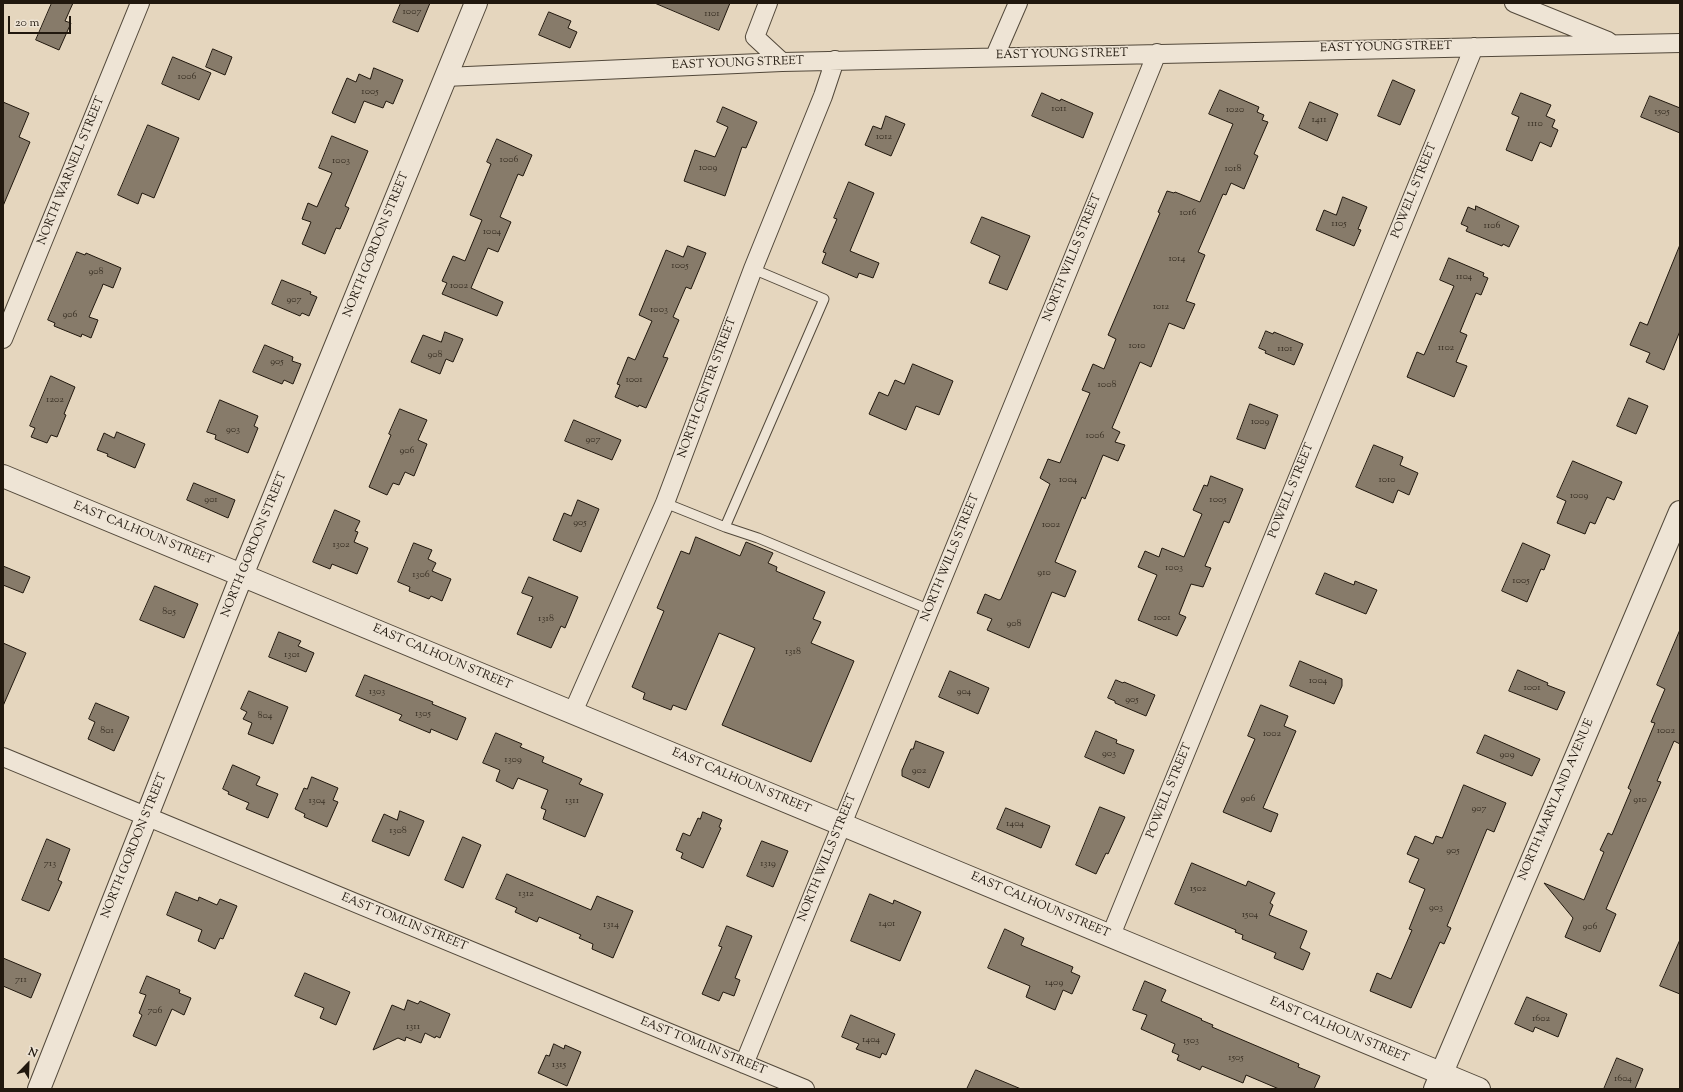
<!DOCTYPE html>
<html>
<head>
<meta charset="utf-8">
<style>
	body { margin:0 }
	#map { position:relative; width:1683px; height:1092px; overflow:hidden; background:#e5d6be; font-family:"Sorts Mill Goudy",serif }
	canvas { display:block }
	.frame { position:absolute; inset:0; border:4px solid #21180e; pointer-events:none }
	.north { position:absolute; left:8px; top:1044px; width:40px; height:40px; -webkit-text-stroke:3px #eee4d5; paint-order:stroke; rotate:23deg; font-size:11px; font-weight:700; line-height:16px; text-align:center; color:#21180e }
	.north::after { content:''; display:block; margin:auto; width:14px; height:18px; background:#21180e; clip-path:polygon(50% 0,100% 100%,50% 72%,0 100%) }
	.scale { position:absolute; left:8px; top:16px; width:63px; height:18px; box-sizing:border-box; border:2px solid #21180e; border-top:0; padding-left:5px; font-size:12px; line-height:14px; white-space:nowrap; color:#21180e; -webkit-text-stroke:3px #eee4d5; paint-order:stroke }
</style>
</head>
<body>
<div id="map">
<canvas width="1683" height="1092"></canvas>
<div class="frame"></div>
<div class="north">N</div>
<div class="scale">20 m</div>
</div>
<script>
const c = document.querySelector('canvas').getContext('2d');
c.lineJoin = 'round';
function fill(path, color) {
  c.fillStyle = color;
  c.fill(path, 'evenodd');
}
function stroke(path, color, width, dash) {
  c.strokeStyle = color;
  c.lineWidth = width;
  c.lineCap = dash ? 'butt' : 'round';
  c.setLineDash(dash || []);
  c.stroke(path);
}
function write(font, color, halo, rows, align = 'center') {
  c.font = font + ' "Sorts Mill Goudy",serif';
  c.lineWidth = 3;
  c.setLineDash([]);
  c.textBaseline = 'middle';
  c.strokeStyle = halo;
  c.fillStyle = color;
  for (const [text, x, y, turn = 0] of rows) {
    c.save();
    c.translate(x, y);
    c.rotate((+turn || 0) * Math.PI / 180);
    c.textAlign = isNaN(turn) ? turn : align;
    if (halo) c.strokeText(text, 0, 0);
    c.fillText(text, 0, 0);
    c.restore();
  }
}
const building = new Path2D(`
	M52 3H73L65 21 71 23 59 50 36 40Z
	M401 3H430L418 32 393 22Z
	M655 3H730L719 30Z
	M549 12 571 21 568 28 577 32 570 48 539 35Z
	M213 49 232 57 225 75 206 67Z
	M173 57 211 73 199 100 162 84Z
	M374 68 403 80 393 104 386 101 383 108 364 101 355 123 332 113 347 78 356 82 359 74 370 79Z
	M1393 80 1415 90 1400 125 1378 116Z
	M1220 90 1259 107 1257 112 1264 115 1262 120 1268 122 1254 154 1258 156 1244 189 1231 183 1226 195 1223 194 1198 252 1205 255 1186 301 1195 304 1184 329 1169 323 1151 367 1140 362 1112 428 1120 432 1115 442 1125 445 1118 461 1103 455 1085 499 1082 497 1055 562 1076 571 1065 597 1052 592 1029 648 987 630 992 619 977 613 985 594 999 600 1001 599 1050 484 1040 478 1048 459 1060 463 1090 393 1082 390 1093 364 1104 369 1116 339 1108 335 1160 213 1158 212 1167 191 1174 193 1175 192 1200 202 1233 124 1209 114Z
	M1042 93 1060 101 1061 99 1093 113 1083 138 1032 116Z
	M1521 93 1551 105 1546 116 1555 120 1552 127 1558 130 1551 147 1540 142 1532 161 1506 150 1519 117 1512 114Z
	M1650 96 1680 108V133L1641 117Z
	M3 102 29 113 19 137 30 142 3 206Z
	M1310 102 1338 114 1327 141 1299 128Z
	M723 107 757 122 746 148 742 147 725 196 684 181 695 150 715 157 728 127 717 122Z
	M886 116 905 124 891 156 865 145 873 126 881 129Z
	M148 125 179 138 154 198 142 193 138 204 118 195Z
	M332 136 368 151 345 206 349 208 340 229 336 228 325 254 302 244 311 222 302 219 308 203 317 207 332 173 319 168Z
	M497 139 532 155 523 176 518 174 500 217 511 222 498 252 488 248 471 288 503 302 497 316 442 294 447 283 442 281 453 256 465 261 482 220 470 215 491 164 487 162Z
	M849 182 874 193 850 251 879 263 873 278 859 273 857 278 822 263 826 253 823 252 837 219 834 218Z
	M1343 197 1367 207 1358 229 1361 230 1354 246 1316 230 1324 210 1336 215Z
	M1476 206 1519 226 1509 247 1503 244 1502 246 1466 231 1468 227 1461 224 1468 207 1475 210Z
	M982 217 1030 236 1007 290 989 283 1000 256 971 243Z
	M1680 245V331L1664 370 1646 362 1650 353 1630 345 1640 322 1647 325Z
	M688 246 706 253 691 289 686 287 673 317 679 320 663 357 668 358 646 408 639 405 638 407 615 397 620 385 617 384 628 357 635 360 652 321 639 315 666 250 683 257Z
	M77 252 85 255 86 253 121 268 113 288 103 284 102 287 89 317 98 320 91 338 82 334 81 337 54 326 55 323 48 320Z
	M1449 258 1484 273 1483 276 1488 278 1481 295 1476 293 1460 332 1467 335 1456 362 1467 366 1454 397 1407 377 1417 352 1424 355 1454 286 1440 280Z
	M282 280 311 292 310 294 317 297 309 316 302 313 300 316 272 304Z
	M1266 331 1273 334 1274 332 1303 344 1294 365 1265 353 1266 351 1259 348Z
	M445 332 463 339 453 362 446 359 440 374 411 362 423 335 441 342Z
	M265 345 293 357 292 361 301 364 293 384 284 380 282 384 253 372Z
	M913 364 953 381 939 415 916 406 906 430 869 414 879 392 888 396 895 380 904 384Z
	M51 376 75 387 64 414 66 415 57 437 51 435 47 443 31 437 35 428 30 426Z
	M1629 398 1648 406 1636 434 1617 426Z
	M220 400 258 416 254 426 258 428 248 453 215 439 216 435 207 432Z
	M1250 404 1278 415 1265 449 1237 439Z
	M400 409 427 420 418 440 427 444 414 476 405 472 399 485 393 483 387 495 369 487 391 435 389 434Z
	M574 420 621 440 612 460 565 441Z
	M117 432 145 444 135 468 107 456 108 454 97 450 104 433 114 438Z
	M1374 445 1403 457 1400 465 1418 473 1409 495 1398 490 1393 503 1356 487Z
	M1573 461 1622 482 1614 500 1607 497 1595 524 1590 522 1585 534 1557 523 1566 501 1557 497Z
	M1211 476 1243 489 1229 523 1224 521 1205 566 1211 568 1203 587 1191 584 1179 614 1186 617 1177 636 1138 620 1157 575 1138 567 1145 551 1159 557 1162 548 1184 557 1202 514 1193 510 1204 485 1207 486Z
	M194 483 235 500 228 518 187 500Z
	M578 500 599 509 581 552 553 540 564 513 571 516Z
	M335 510 360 521 355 531 358 532 354 542 368 548 357 574 332 564 330 569 313 562Z
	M696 537 740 556 746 542 773 553 768 563 777 567 776 571 825 592 813 619 821 622 811 643 854 661 811 762 722 725 755 648 719 633 686 710 673 705 671 710 643 699 645 693 632 687 664 611 657 608 681 551 689 554Z
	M414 543 432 550 428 559 436 563 432 571 451 579 442 601 431 596 429 599 409 591 410 587 398 582Z
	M1523 543 1550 555 1544 570 1541 569 1527 602 1502 591Z
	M3 566 30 577 23 593 3 585Z
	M1325 573 1354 585 1355 581 1377 590 1366 614 1316 594Z
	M529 577 578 597 565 628 561 626 551 648 517 634 533 597 522 593Z
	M155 586 198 604 184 638 140 620Z
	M1680 630V744L1674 741 1657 781 1661 782 1606 909 1616 914 1600 952 1565 937 1573 918 1544 883 1584 900 1604 852 1600 850 1608 833 1612 835 1631 790 1628 788 1655 723 1651 722 1665 689 1657 685Z
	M279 632 301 641 298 646 314 653 306 672 269 657Z
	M3 643 26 653 3 706Z
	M1300 661 1342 679V686L1334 704 1290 686Z
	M1518 670 1548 683 1547 685 1565 692 1557 710 1509 691Z
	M950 671 989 688 978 714 939 697Z
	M365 675 433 702 432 704 466 718 457 740 431 729 430 733 399 720 402 715 356 696Z
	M1116 680 1123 683 1124 682 1155 695 1146 716 1115 703V701L1108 698Z
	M249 691 288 707 273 744 248 734 252 723 243 719 247 712 241 709Z
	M96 703 129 717 114 751 88 739 95 722 89 719Z
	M1261 705 1288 716 1284 726 1296 731 1263 808 1278 814 1271 832 1223 812 1255 739 1248 736Z
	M1096 731 1117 740 1116 743 1134 750 1124 774 1085 757Z
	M496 733 522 744 520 747 544 757 542 762 582 779 579 784 603 794 585 837 543 819 546 810 541 808 548 790 518 778 513 789 496 781 500 770 483 763Z
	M1485 735 1540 759 1532 776 1477 753Z
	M916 741 944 752 929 788 902 776V770L911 749H913Z
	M233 765 260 777 256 785 278 794 268 818 246 809 249 803 228 794 229 792 223 789Z
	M312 777 338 788 333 800 338 802 327 827 304 817 305 814 295 809 304 788 307 789Z
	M1464 785 1506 803 1494 832 1487 829 1447 926 1451 928 1444 944 1440 942 1411 1008 1370 991 1377 973 1391 979 1412 930 1409 929 1425 889 1409 882 1419 859 1407 854 1415 836 1433 844 1436 836 1442 838Z
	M1100 807 1125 817 1108 854 1106 853 1096 874 1076 865Z
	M1006 808 1050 826 1041 848 997 829Z
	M400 811 424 821 409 856 372 841 384 814 397 820Z
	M703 812 722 820 719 827 721 828 703 868 681 858 683 853 676 850 683 833 690 836 698 818 700 819Z
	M463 837 481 845 463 888 445 880Z
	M47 839 70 849 58 880 62 882 49 911 22 900Z
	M762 841 788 851 773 887 747 876Z
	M1192 863 1246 886 1248 881 1275 893 1270 903 1273 905 1269 915 1307 931 1300 948 1310 953 1303 970 1274 958 1276 953 1242 939 1243 935 1235 932 1236 930 1175 904Z
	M507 874 591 910 597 896 633 911 613 958 592 949 593 944 579 938 581 935 539 917 537 922 515 912 517 908 496 899Z
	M176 892 198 901 199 897 217 905 220 899 237 906 223 939 220 938 215 949 198 941 202 930 167 915Z
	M870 894 893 904 894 900 921 912 900 961 851 941Z
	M727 926 752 936 735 978 740 980 734 996 723 992 719 1001 702 994 722 947 719 946Z
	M1005 929 1024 938 1021 945 1073 967 1071 972 1080 976 1072 994 1063 990 1055 1010 1026 997 1030 986 988 968Z
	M1680 940V994L1660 986Z
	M3 958 41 974 31 998 3 986Z
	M305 973 350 992 336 1025 320 1018 324 1008 295 996Z
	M147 976 180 990 179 993 191 998 184 1015 172 1009 156 1046 133 1036 142 1015 139 1013 146 995 140 993Z
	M1145 981 1166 990 1161 1001 1202 1019 1201 1020 1213 1025 1212 1027 1299 1064 1298 1067 1320 1076 1314 1089H1279L1246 1075 1243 1083 1202 1066 1200 1070 1177 1060 1179 1055 1172 1052 1175 1044 1141 1029 1147 1015 1133 1010Z
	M1527 997 1567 1014 1558 1037 1535 1027 1533 1032 1515 1024Z
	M408 1000 418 1004 420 1001 450 1014 440 1038 436 1036 435 1038 425 1033 421 1043 406 1037 405 1041 398 1038 373 1050 392 1005 404 1010Z
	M851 1015 895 1034 886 1055 882 1053 880 1058 856 1049 859 1044 842 1037Z
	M554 1044 564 1049 565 1045 581 1052 567 1086 538 1073 546 1055 549 1056Z
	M1617 1058 1643 1069 1635 1089H1604Z
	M976 1070 1021 1089H967Z`);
const service = new Path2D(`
	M665 503 725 527 758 538 930 610
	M725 527 824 299 753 269`);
const minor = new Path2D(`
	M768 3 755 37 782 62
	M1514 3 1608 41
	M995 56 1018 3
	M445 77 782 62 1680 43
	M3 339 140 3
	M573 712 665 503 753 269 823 96 835 60
	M3 757 805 1089
	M1111 935 1474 47
	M744 1064 1157 53`);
const tertiary = new Path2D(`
	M3 476 1479 1089
	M39 1089 242 575 476 3
	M1435 1089 1680 512`);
const numberNames = [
	["1007",412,12],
	["1101",712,14],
	["1006",187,77],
	["1005",370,92],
	["1011",1059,109],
	["1020",1235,110],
	["1505",1662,112],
	["1411",1319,120],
	["1110",1535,124],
	["1012",884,137],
	["1006",509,160],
	["1003",341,161],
	["1009",708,168],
	["1018",1233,169],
	["1016",1188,213],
	["1105",1339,224],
	["1106",1492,226],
	["1004",492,232],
	["1014",1177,259],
	["1005",680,266],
	["908",96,272],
	["1104",1464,277],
	["1002",459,286],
	["907",294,300],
	["1012",1161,307],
	["1003",659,310],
	["906",70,315],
	["1010",1137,346],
	["1102",1446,348],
	["1101",1285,349],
	["908",435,355],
	["905",277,362],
	["1001",634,380],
	["1008",1107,385],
	["1202",55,400],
	["1009",1260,422],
	["903",233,430],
	["1006",1095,436],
	["907",593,440],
	["906",407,451],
	["1004",1068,480],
	["1010",1387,480],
	["1009",1579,496],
	["901",211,500],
	["1005",1218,500],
	["905",580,523],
	["1002",1051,525],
	["1302",341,545],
	["1003",1174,568],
	["910",1044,573],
	["1306",421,575],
	["1005",1521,581],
	["805",169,612],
	["1001",1162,618],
	["1318",546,619],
	["908",1014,624],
	["1318",793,652],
	["1301",292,655],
	["1004",1318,681],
	["1001",1532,688],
	["1303",377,692],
	["904",964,692],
	["905",1132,700],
	["1305",423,714],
	["804",265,716],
	["801",107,731],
	["1002",1666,731],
	["1002",1272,734],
	["903",1109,754],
	["909",1507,755],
	["1309",513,760],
	["902",919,771],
	["906",1248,799],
	["910",1640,800],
	["1304",317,801],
	["1311",572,801],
	["907",1479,809],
	["1404",1015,824],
	["1308",398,831],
	["905",1453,851],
	["713",50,864],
	["1319",768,864],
	["1502",1198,889],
	["1312",526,894],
	["903",1436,908],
	["1504",1250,915],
	["1401",887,924],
	["1314",611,925],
	["906",1590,927],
	["711",21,980],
	["1409",1054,983],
	["706",155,1011],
	["1602",1541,1019],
	["1311",413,1027],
	["1404",871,1040],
	["1503",1191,1041],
	["1505",1236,1058],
	["1315",559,1065],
	["1604",1623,1079]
];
const streetNames = [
	["EAST YOUNG STREET",1386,48,-1],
	["EAST YOUNG STREET",1062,55,-1],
	["EAST YOUNG STREET",738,64,-2],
	["NORTH WARNELL STREET",72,171,-68],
	["POWELL STREET",1415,191,-68],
	["NORTH GORDON STREET",377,245,-68],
	["NORTH WILLS STREET",1073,258,-68],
	["NORTH CENTER STREET",708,388,-70],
	["POWELL STREET",1292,491,-68],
	["EAST CALHOUN STREET",143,534,22],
	["NORTH GORDON STREET",255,545,-68],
	["NORTH WILLS STREET",951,558,-68],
	["EAST CALHOUN STREET",442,658,23],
	["EAST CALHOUN STREET",741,782,23],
	["POWELL STREET",1170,791,-68],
	["NORTH MARYLAND AVENUE",1557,800,-67],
	["NORTH GORDON STREET",135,846,-68],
	["NORTH WILLS STREET",828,858,-68],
	["EAST CALHOUN STREET",1040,906,23],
	["EAST TOMLIN STREET",404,923,22],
	["EAST CALHOUN STREET",1339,1031,23],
	["EAST TOMLIN STREET",703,1047,22]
];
fill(building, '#877b6a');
stroke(building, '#21180e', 1);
stroke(service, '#52483a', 11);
stroke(minor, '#52483a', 20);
stroke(tertiary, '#52483a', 24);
stroke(service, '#eee4d5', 9);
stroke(minor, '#eee4d5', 18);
stroke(tertiary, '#eee4d5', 22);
write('10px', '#3a3125', null, numberNames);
write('12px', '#21180e', '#eee4d5', streetNames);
</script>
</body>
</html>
